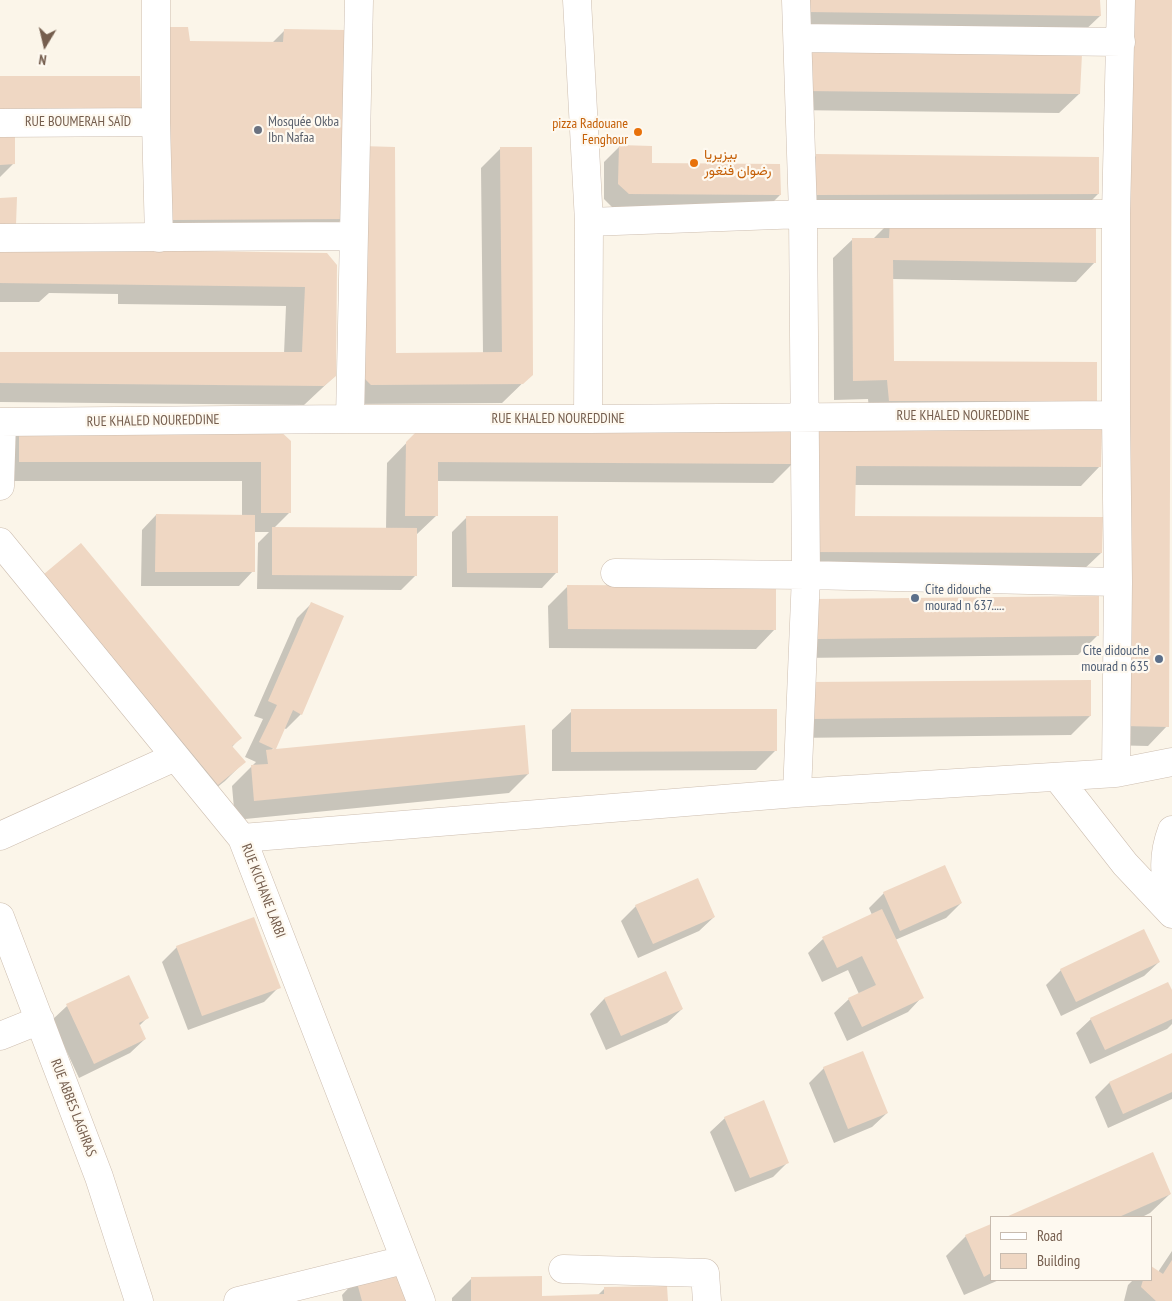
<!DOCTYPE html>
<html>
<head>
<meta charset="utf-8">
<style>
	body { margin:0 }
	#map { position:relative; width:1172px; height:1301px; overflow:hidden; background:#fbf5e9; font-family:"PT Sans Narrow",sans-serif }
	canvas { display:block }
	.legend { position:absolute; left:990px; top:1216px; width:162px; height:65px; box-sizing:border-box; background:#fef9f0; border:1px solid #c7bbaf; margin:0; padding:6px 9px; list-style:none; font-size:15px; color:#755e4e }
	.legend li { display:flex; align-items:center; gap:10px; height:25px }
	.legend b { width:25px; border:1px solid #c7bbaf }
	.north { position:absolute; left:20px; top:20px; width:50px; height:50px; -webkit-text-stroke:4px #fef9f0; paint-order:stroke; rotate:189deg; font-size:14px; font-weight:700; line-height:20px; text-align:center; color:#755e4e }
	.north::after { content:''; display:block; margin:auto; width:18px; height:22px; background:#755e4e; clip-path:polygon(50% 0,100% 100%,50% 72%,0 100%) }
</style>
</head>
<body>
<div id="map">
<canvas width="1172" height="1301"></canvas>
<ul class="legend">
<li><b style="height:6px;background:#fff"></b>Road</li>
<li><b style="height:14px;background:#efd7c3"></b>Building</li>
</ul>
<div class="north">N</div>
</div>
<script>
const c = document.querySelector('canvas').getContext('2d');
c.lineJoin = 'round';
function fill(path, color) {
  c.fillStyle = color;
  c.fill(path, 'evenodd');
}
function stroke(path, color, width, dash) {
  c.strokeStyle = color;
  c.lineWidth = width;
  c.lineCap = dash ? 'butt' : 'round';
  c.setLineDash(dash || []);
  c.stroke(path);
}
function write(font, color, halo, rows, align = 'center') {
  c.font = font + ' "PT Sans Narrow",Vazirmatn,sans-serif';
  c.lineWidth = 4.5;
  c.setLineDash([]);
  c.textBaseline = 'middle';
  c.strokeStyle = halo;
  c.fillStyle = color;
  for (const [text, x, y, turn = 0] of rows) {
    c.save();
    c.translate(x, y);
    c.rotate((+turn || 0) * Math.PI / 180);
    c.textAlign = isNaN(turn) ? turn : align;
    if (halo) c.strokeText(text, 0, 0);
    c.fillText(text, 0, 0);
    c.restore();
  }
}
const shadow = new Path2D(`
	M791 0H1099L1100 16 1080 35 791 31Z
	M1170 0 1167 726 1148 746 1106 745Z
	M171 28 189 42 272 43 285 30 344 165 395 354H483L481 168 501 148 532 374 502 403 351 404 342 219 324 238 151 239V48Z
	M788 70 1079 94 1059 113 787 110Z
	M0 78 140 108 120 127 0 128Z
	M0 135 13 164 0 177Z
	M619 147 651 165 780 195 765 210 614 209 604 199V162Z
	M817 155 1098 194 1079 213 796 214 797 175Z
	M890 222 1095 262 1076 282 892 279 893 362 1096 401 1076 420H870L868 399 834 400 833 258 853 239H873Z
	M0 249 326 254 335 376 304 405 0 402V353L284 354 286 306 118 304V294L49 293 39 302H0Z
	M20 429 276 430 290 512 274 528 386 529 387 463 418 431 792 464 773 483 437 481V515L416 535V575L401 590 257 589 258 543 269 532H254L253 571 239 586H141L142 530 156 515 242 516V481H0V448Z
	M797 448 1100 466 1081 486 855 485 854 517 1101 553 1081 572 798 571Z
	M467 517 556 573 542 588 452 587V532Z
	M45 574 240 738 232 747 244 762 225 781 197 803 25 594Z
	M568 586 775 629 756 649 549 648 548 606Z
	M311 604 301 714 286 729 284 728 272 750 528 774 509 793 235 820 232 786 256 762 245 757 263 719 254 716 297 618Z
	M797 620 1098 635 1078 655 798 658Z
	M790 702 1090 716 1071 735 790 738Z
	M572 711 775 751 756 770 552 771V730Z
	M884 893 961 903 946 918 895 940 922 997 908 1012 847 1041 834 1013 849 999 859 994 848 970 822 982 808 953 823 939 872 915 869 908Z
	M636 906 714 917 699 931 638 958 621 921Z
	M177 947 279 987 264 1002 188 1030 162 962Z
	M1159 962 1144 976 1061 1016 1046 985 1061 970Z
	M665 972 682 1009 667 1023 606 1050 590 1014 604 999Z
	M1172 993V1024L1167 1029 1090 1064 1076 1033 1091 1019Z
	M67 1006 148 1017 139 1026 145 1039 130 1053 79 1078 52 1020Z
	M1172 1054V1099L1108 1128 1095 1097 1109 1083Z
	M824 1068 887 1113 872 1127 834 1143 809 1083Z
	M725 1118 788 1162 773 1177 735 1192 710 1132Z
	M1152 1154 1170 1194 1150 1213 1142 1217H1009Z
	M991 1225V1280H999L964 1295 946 1256 966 1236Z
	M1172 1251V1301H1124L1128 1285 1133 1280H1151V1268L1158 1272Z
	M471 1279 541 1297 597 1296 605 1288 666 1301H452V1298Z
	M356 1280 410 1301H343L342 1295Z`);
const building = new Path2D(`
	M810 0H1100L1101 16 810 12Z
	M1129 0H1172L1169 727 1125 726Z
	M170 27H188L190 41 283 42 284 29 346 30 344 219 170 220Z
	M807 49 1082 54 1080 94 806 91Z
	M0 76H140L141 108 0 109Z
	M15 133V164L0 165V134Z
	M619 145 652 146V163L780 164 781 195 629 194 618 184Z
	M361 146 395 147 396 353 502 352 500 147H532L533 375 523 384 371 385 361 375Z
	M816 154 1099 157V194L815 195Z
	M17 197 16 225H0V198Z
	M890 221 1096 223V263L893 260 894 361 1097 362V401H889L887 380 853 381 852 238H889Z
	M0 248 327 253 337 265 336 376 324 386 0 383V352H302L305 287 0 283Z
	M816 427H1102L1101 467 856 466 855 516 1103 517 1102 553 817 552Z
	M19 428H277L291 441V513H261V462H19Z
	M418 430H793V464L438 462V516H405L406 442Z
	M156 514 255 515V572H155Z
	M466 516H558V573H467Z
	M272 527 417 528V576L272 575Z
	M81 543 242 738 232 746 246 762 218 785 44 574Z
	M567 585 776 586V630L568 629Z
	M1099 596V636L817 639 816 599Z
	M311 602 344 616 302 715 293 710 276 749 525 725 529 774 254 801 251 765 268 764 266 750 274 749 259 742 277 705 268 701Z
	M1091 680V716L809 719V682Z
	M571 709H777V751L571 752Z
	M945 865 962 903 900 931 883 892Z
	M698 878 715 917 653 944 635 905Z
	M882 909 924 998 862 1027 848 998 876 985 862 956 837 968 822 937Z
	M254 917 281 988 202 1016 176 946Z
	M1144 929 1160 962 1076 1002 1060 969Z
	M666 971 683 1009 621 1036 604 998Z
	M129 975 149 1018 139 1023 146 1039 94 1064 66 1004Z
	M1168 982 1172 990V1019L1105 1050 1090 1018Z
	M863 1051 888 1113 848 1129 823 1067Z
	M1172 1053V1092L1123 1114 1109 1082Z
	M764 1100 789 1163 750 1178 724 1117Z
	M1153 1152 1171 1194 1119 1217H1006Z
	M991 1224V1273L984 1277 965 1235Z
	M1172 1260V1301H1156L1141 1287 1143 1280H1151V1266L1163 1274Z
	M401 1266 411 1301H362L356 1279Z
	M542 1276V1296L604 1294V1287L667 1286 668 1301H471V1277Z`);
const minor = new Path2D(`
	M156 0V122L159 238
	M577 0 589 222 588 419
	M796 0 803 214 806 575 797 793
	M798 38 1121 42
	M0 123 156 122
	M589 222 803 214H1116
	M0 238 353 236
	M350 419 359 0
	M0 422 350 419H588L1116 415
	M0 486 2 423
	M0 542 242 838 421 1301
	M615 573 806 575 1118 582
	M1116 773 1118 582 1116 415V214L1121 0
	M1057 777 1125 864 1172 914
	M1172 830C1161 859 1165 877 1172 906
	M0 836 175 757
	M242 838 797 793 1116 773 1172 762
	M0 917 99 1177 139 1301
	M0 1036 40 1020
	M563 1269 705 1273 707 1301
	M238 1301 404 1260`);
const markers = [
	[258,130,5,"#6b7280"],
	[638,132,5,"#e8710a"],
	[694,163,5,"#e8710a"],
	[915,598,5,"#5c6f8a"],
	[1159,659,5,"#5c6f8a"]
];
const streetNames = [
	["RUE BOUMERAH SAÏD",78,122],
	["RUE KHALED NOUREDDINE",963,416],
	["RUE KHALED NOUREDDINE",558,419],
	["RUE KHALED NOUREDDINE",153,421,-1],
	["RUE KICHANE LARBI",263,891,69],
	["RUE ABBES LAGHRAS",73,1108,69]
];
const worshipNames = [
	["Mosquée Okba",268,122],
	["Ibn Nafaa",268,138]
];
const foodNames = [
	["pizza Radouane",628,124],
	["Fenghour",628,140],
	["بيزيريا",704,155,"left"],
	["رضوان فنغور",704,171,"left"]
];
const serviceNames = [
	["Cite didouche",925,590],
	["mourad n 637.....",925,606],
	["Cite didouche",1149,651,"right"],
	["mourad n 635",1149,667,"right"]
];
fill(shadow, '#0003');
fill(building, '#efd7c3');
stroke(minor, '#cdbeb0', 29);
stroke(minor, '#fff', 28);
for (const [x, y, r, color] of markers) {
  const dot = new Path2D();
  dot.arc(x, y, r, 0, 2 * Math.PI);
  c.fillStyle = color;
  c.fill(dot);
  stroke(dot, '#fef9f0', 2);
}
write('14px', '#755e4e', '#fef9f0', streetNames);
write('14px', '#5b616d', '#fef9f0', worshipNames, 'left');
write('14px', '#c56008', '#fef9f0', foodNames, 'right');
write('14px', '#4e5e75', '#fef9f0', serviceNames, 'left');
</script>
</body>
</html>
